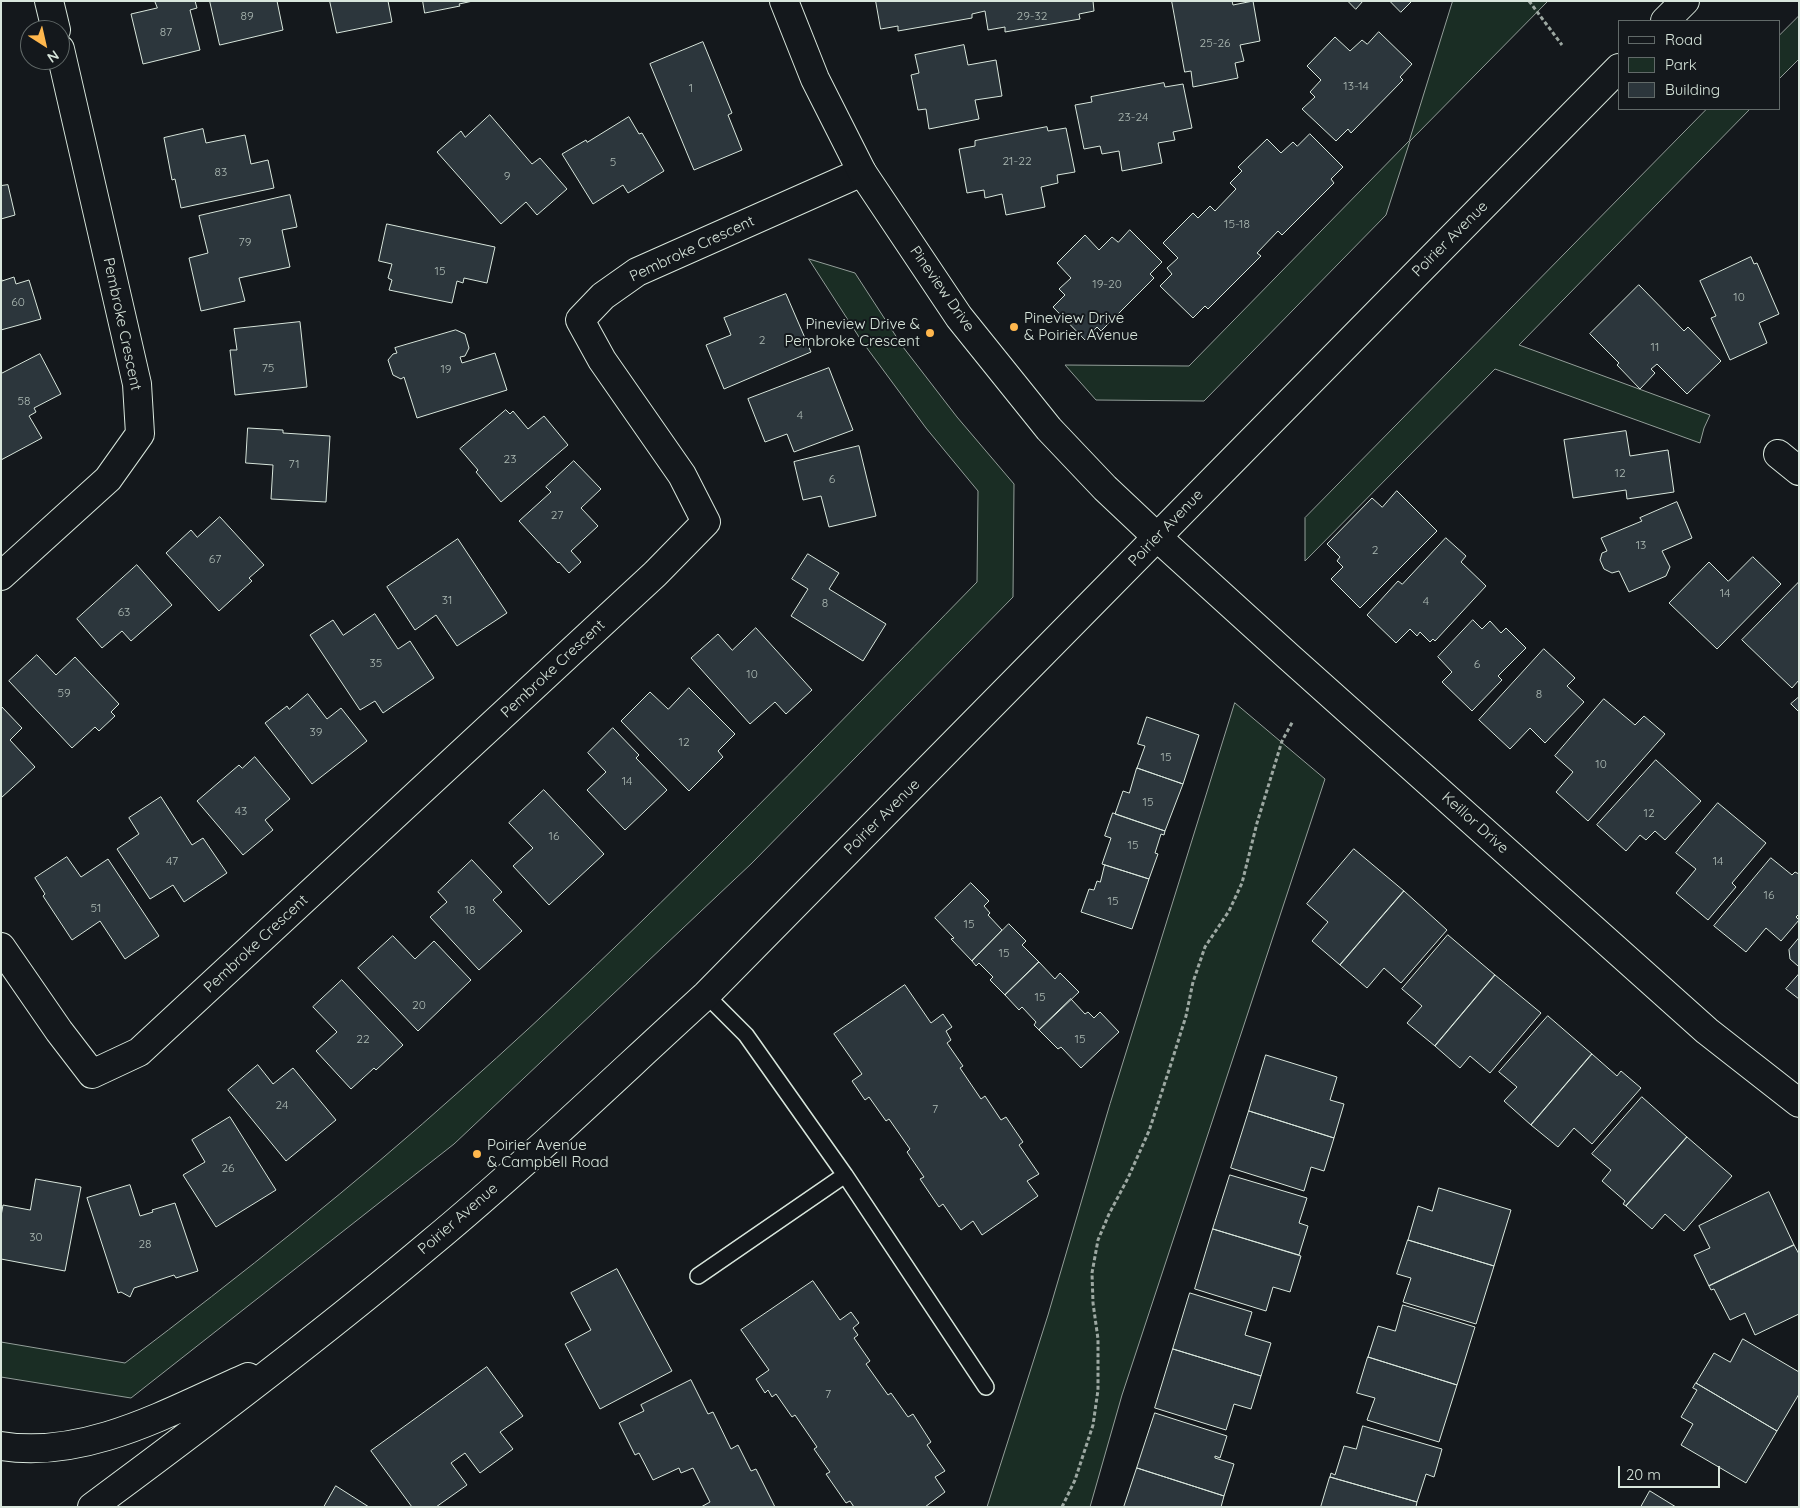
<!DOCTYPE html>
<html>
<head>
<meta charset="utf-8">
<style>
	body { margin:0 }
	#map { position:relative; width:1800px; height:1508px; overflow:hidden; background:#14181c; font-family:Quicksand,sans-serif }
	canvas { display:block }
	.frame { position:absolute; inset:0; border:2px solid #d8e6dc; pointer-events:none }
	.legend { position:absolute; left:1618px; top:20px; width:162px; height:90px; box-sizing:border-box; background:#14181c; border:1px solid #626a69; margin:0; padding:6px 9px; list-style:none; font-size:15px; color:#d8e6dc }
	.legend li { display:flex; align-items:center; gap:10px; height:25px }
	.legend b { width:25px; border:1px solid #626a69 }
	.north { position:absolute; left:20px; top:20px; width:50px; height:50px; box-sizing:border-box; background:#14181c; border:1px solid #626a69; border-radius:50%; rotate:145deg; font-size:14px; font-weight:700; line-height:20px; text-align:center; color:#d8e6dc }
	.north::after { content:''; display:block; margin:auto; width:18px; height:22px; background:#ffb74d; clip-path:polygon(50% 0,100% 100%,50% 72%,0 100%) }
	.scale { position:absolute; left:1618px; top:1466px; width:102px; height:22px; box-sizing:border-box; border:2px solid #d8e6dc; border-top:0; padding-left:6px; font-size:15px; line-height:18px; white-space:nowrap; color:#d8e6dc; -webkit-text-stroke:4px #14181c; paint-order:stroke }
</style>
</head>
<body>
<div id="map">
<canvas width="1800" height="1508"></canvas>
<div class="frame"></div>
<ul class="legend">
<li><b style="height:6px;background:#14181c"></b>Road</li>
<li><b style="height:14px;background:#1a2d24"></b>Park</li>
<li><b style="height:14px;background:#2c363c"></b>Building</li>
</ul>
<div class="north">N</div>
<div class="scale">20 m</div>
</div>
<script>
const c = document.querySelector('canvas').getContext('2d');
c.lineJoin = 'round';
function fill(path, color) {
  c.fillStyle = color;
  c.fill(path, 'evenodd');
}
function stroke(path, color, width, dash) {
  c.strokeStyle = color;
  c.lineWidth = width;
  c.lineCap = dash ? 'butt' : 'round';
  c.setLineDash(dash || []);
  c.stroke(path);
}
function write(font, color, halo, rows, align = 'center') {
  c.font = font + ' Quicksand,sans-serif';
  c.lineWidth = 4;
  c.setLineDash([]);
  c.textBaseline = 'middle';
  c.strokeStyle = halo;
  c.fillStyle = color;
  for (const [text, x, y, turn = 0] of rows) {
    c.save();
    c.translate(x, y);
    c.rotate((+turn || 0) * Math.PI / 180);
    c.textAlign = isNaN(turn) ? turn : align;
    if (halo) c.strokeText(text, 0, 0);
    c.fillText(text, 0, 0);
    c.restore();
  }
}
const green = new Path2D(`
	M1453 1H1548L1410 141 1386 215 1204 401 1096 400 1065 365 1189 366 1409 141Z
	M1799 16V59L1779 79V36Z
	M1707 109H1750L1519 345 1710 415 1704 428 1700 443 1495 369 1305 561V518Z
	M809 259 855 273 903 347 957 417 1014 484 1013 597 752 863 454 1144 131 1398 1 1377V1342L125 1363C241 1275 355 1185 463 1088 643 928 809 754 977 582L978 491 926 428 861 340Z
	M1235 703 1325 779 1122 1395 1090 1507H987L1048 1315 1110 1104Z`);
const building = new Path2D(`
	M155 1H195L197 8 190 10 200 50 143 64 131 14 157 8Z
	M210 1H277L283 30 220 45Z
	M330 1H388L392 22 337 33Z
	M423 1H473L459 4 460 6 425 13Z
	M876 1H1093L1094 11 1079 14 1080 19 1005 32V27L988 30 985 11 972 14V18L898 31V26L881 29Z
	M1172 1H1232L1233 5 1253 1 1260 41 1240 45 1244 61 1235 63 1238 78 1193 87 1191 71 1185 72Z
	M1348 1H1363L1356 9Z
	M1390 1H1412L1401 12Z
	M1379 32 1412 64 1400 77 1403 80 1351 133 1348 129 1336 141 1302 109 1315 97 1310 92 1321 80 1307 66 1335 37 1350 51 1362 40 1367 44Z
	M703 42 732 113 728 115 742 150 694 170 650 64Z
	M964 45 968 65 996 60 1002 96 975 100 979 119 929 129 926 109 918 110 911 75 919 73 915 55Z
	M1164 83 1165 87 1183 84 1192 128 1173 132 1175 140 1158 143 1162 163 1122 171 1119 151 1102 154 1100 146 1084 149 1075 105 1092 102 1091 97Z
	M490 115 532 164 540 158 567 189 537 215 526 202 501 224 437 152 461 131 465 137Z
	M629 117 639 134 642 133 664 171 628 193 623 185 593 204 562 154 586 140 587 142Z
	M1047 127 1048 131 1066 128 1075 172 1057 175 1058 183 1041 187 1045 207 1006 215 1002 194 985 198 984 190 967 193 959 149 975 146V141Z
	M203 129 206 143 245 135 251 164 268 160 274 188 181 208 175 179 172 180 164 138Z
	M1310 134 1343 167 1331 179 1334 183 1282 235 1278 231 1257 253 1261 256 1208 309 1205 306 1193 318 1160 286 1172 274 1167 268 1178 258 1163 243 1193 213 1198 218 1210 206 1215 211 1236 189 1230 183 1242 171 1238 167 1267 139 1281 153 1293 142 1297 146Z
	M8 185 15 215 1 219V186Z
	M290 195 297 227 282 230 290 267 239 278 245 301 201 311 189 258 208 253 199 216Z
	M387 224 495 247 487 283 464 278 463 283 457 281 452 303 389 290 392 280 388 278 392 264 379 261Z
	M1130 230 1162 262 1150 274 1154 278 1101 331 1097 327 1085 340 1053 307 1065 295 1059 289 1071 278 1057 263 1085 235 1099 250 1112 237 1118 242Z
	M1751 257 1754 264 1757 263 1779 314 1759 323 1767 343 1730 360 1711 318 1716 316 1700 281Z
	M1 276 2 281 14 277 16 284 29 280 41 319 1 330Z
	M1639 285 1684 331 1688 327 1721 361 1687 394 1657 364 1651 369 1655 373 1640 389 1617 365 1619 363 1590 334Z
	M786 294 811 352 724 389 706 345 731 335 724 318Z
	M300 322 307 387 235 395 230 350H237L234 329Z
	M456 330 465 334 469 348 465 356 460 357 462 363 495 353 507 390 417 418 404 377 401 379 393 375 388 360 393 354 397 353 395 348Z
	M40 354 61 394 34 408 36 412 29 416 42 438 1 460V374Z
	M829 368 853 430 794 452 787 434 765 442 748 399Z
	M506 410 510 414 513 411 528 429 544 416 568 445 501 502 476 472 478 470 460 449Z
	M248 428 283 430V433L330 436 326 502 271 499 273 465 246 463Z
	M1626 431 1630 456 1668 450 1674 492 1627 499 1626 490 1573 498 1564 440Z
	M859 446 876 516 829 527 821 496 803 500 794 462Z
	M574 461 601 489 581 508 598 526 571 551 581 562 569 573 559 562 558 563 519 521 551 492 546 487Z
	M1397 491 1437 531 1360 608 1331 579 1343 567 1337 561 1340 557 1327 544 1372 498 1382 507Z
	M1677 502 1692 538 1662 551 1670 567 1666 576 1629 592 1619 571 1612 573 1604 569 1600 560 1602 553 1607 551 1601 538 1642 521 1640 518Z
	M220 517 264 565 249 578 252 581 219 611 166 553 191 530 197 537Z
	M1446 538 1466 556 1461 562 1486 586 1435 641 1433 639 1430 642 1420 632 1417 636 1410 629 1396 643 1367 615 1398 581 1402 584Z
	M458 539 507 613 457 646 436 615 415 630 387 587Z
	M808 554 839 573 829 589 886 624 863 661 791 616 808 589 792 579Z
	M1753 557 1781 584 1717 649 1669 603 1709 562 1728 581Z
	M137 565 172 605 131 641 122 631 102 648 77 619Z
	M1799 582V680L1792 688 1742 640Z
	M375 614 398 649 410 641 434 678 383 713 375 701 360 710 310 635 333 620 343 635Z
	M1473 620 1482 629 1490 621 1501 633 1506 628 1526 648 1498 676 1502 680 1472 711 1442 682 1452 672 1438 657Z
	M756 628 812 690 786 714 775 702 750 724 691 658 718 634 732 650Z
	M1544 649 1575 678 1567 686 1584 702 1545 743 1530 728 1510 749 1479 720Z
	M37 655 56 675 75 657 119 704 111 712 115 716 99 731 95 727 72 748 9 681Z
	M689 688 735 734 718 751 723 757 689 791 621 721 650 692 668 709Z
	M308 694 327 719 341 708 367 741 312 784 265 723 287 706 289 709Z
	M1799 697V712L1791 704Z
	M1604 699 1635 725 1644 716 1665 734 1588 821 1556 792 1573 772 1555 756Z
	M1 706 22 728 10 740 35 767 1 798Z
	M1147 717 1199 735 1183 784 1137 768 1145 746 1138 744Z
	M613 728 639 755 636 758 667 790 625 830 587 790 606 772 588 753Z
	M255 757 290 799 265 820 273 830 243 855 197 801 239 765 242 768Z
	M1656 760 1701 801 1665 840 1655 831 1646 840 1640 835 1626 851 1597 825Z
	M1137 768 1183 784 1165 831 1115 814 1123 791 1129 793Z
	M544 790 604 854 549 905 513 866 533 848 509 823Z
	M161 797 192 845 203 838 227 873 184 902 173 885 150 899 117 849 139 834 129 818Z
	M1718 803 1766 843 1732 883 1736 887 1708 920 1676 893 1696 869 1676 853Z
	M1113 813 1165 831 1164 835 1161 834 1155 853 1158 854 1149 879 1102 864 1111 838 1105 836Z
	M1354 849 1404 891 1340 965 1312 941 1328 922 1307 904Z
	M67 857 81 877 108 859 159 936 125 959 100 921 72 940 43 896 45 894 35 878Z
	M1771 858 1792 875 1795 872 1799 874V914L1796 917 1799 920 1781 941 1766 928 1746 952 1714 926Z
	M472 860 502 892 493 900 522 931 479 970 430 917 447 902 438 892Z
	M1105 865 1149 879 1132 929 1081 912 1089 889 1094 890 1097 881 1100 882Z
	M971 883 989 901 984 906 990 913 988 915 1002 930 972 961 951 939 954 938 935 918Z
	M1404 891 1447 930 1401 983 1384 968 1367 988 1340 965Z
	M1009 924 1026 941 1022 945 1039 962 1005 995 990 980 993 977 979 963 976 966 972 961Z
	M1448 935 1495 975 1435 1046 1407 1023 1422 1006 1402 989Z
	M393 936 415 959 434 941 471 980 418 1031 358 968Z
	M1799 938V965L1798 966 1790 959 1789 950Z
	M1039 962 1055 979 1060 973 1079 992 1039 1030 1034 1025 1036 1022 1022 1007 1019 1010 1005 995Z
	M1799 974V999L1786 989Z
	M1495 975 1541 1013 1490 1073 1470 1056 1460 1068 1435 1046Z
	M342 980 403 1045 376 1070 374 1068 351 1089 316 1051 337 1032 313 1007Z
	M905 985 931 1023 943 1014 952 1027 946 1031 951 1040 947 1043 963 1066 960 1068 981 1099 985 1096 1001 1120 1006 1117 1023 1142 1019 1145 1039 1174 1027 1181 1038 1196 982 1235 973 1221 961 1230 943 1204 939 1207 920 1179 924 1177 907 1152 910 1149 889 1119 886 1121 869 1097 865 1100 852 1081 862 1074 834 1034Z
	M1071 999 1085 1014 1088 1012 1094 1018 1100 1012 1119 1032 1081 1068 1061 1047 1058 1049 1039 1030Z
	M1548 1016 1592 1054 1531 1125 1504 1101 1517 1087 1499 1072Z
	M1592 1054 1617 1076 1621 1071 1641 1088 1592 1144 1574 1128 1558 1147 1531 1125Z
	M1266 1055 1337 1077 1330 1100 1344 1104 1334 1138 1249 1111Z
	M258 1065 273 1084 293 1068 336 1120 286 1161 228 1090Z
	M1642 1097 1687 1137 1626 1206 1623 1204 1625 1201 1602 1181 1611 1170 1592 1154Z
	M1249 1111 1334 1138 1324 1171 1311 1167 1304 1191 1231 1168Z
	M230 1117 276 1190 216 1227 183 1175 205 1162 192 1140Z
	M1687 1137 1732 1176 1684 1231 1665 1214 1652 1229 1626 1206Z
	M1230 1175 1307 1198 1299 1223 1308 1226 1299 1255 1213 1229Z
	M36 1179 81 1187 65 1271 1 1259V1216L3 1205 30 1210Z
	M130 1185 140 1216 153 1212 152 1210 175 1203 198 1271 176 1278 174 1275 134 1288 130 1297 121 1292 118 1293 87 1198Z
	M1439 1188 1511 1210 1494 1266 1408 1240 1418 1206 1432 1211Z
	M1769 1192 1794 1245 1709 1286 1694 1255 1710 1248 1699 1226Z
	M1213 1229 1301 1256 1290 1292 1273 1287 1266 1311 1195 1289Z
	M1408 1240 1494 1266 1476 1324 1403 1302 1411 1278 1397 1274Z
	M1794 1245 1799 1254V1314L1755 1335 1745 1313 1730 1320 1714 1289 1711 1290 1709 1286Z
	M617 1269 672 1371 600 1409 565 1344 591 1330 571 1293Z
	M813 1281 840 1320 851 1312 859 1323 853 1328 858 1335 854 1338 870 1361 866 1364 888 1395 891 1393 908 1417 913 1414 931 1442 927 1445 945 1471 935 1477 945 1492 925 1507H854L850 1501 846 1503 826 1474 830 1472 814 1449 817 1447 795 1415 792 1417 776 1394 772 1397 768 1390 765 1393 756 1379 769 1370 741 1330Z
	M1190 1293 1252 1312 1245 1335 1271 1343 1261 1376 1173 1349Z
	M1403 1305 1475 1327 1457 1385 1368 1357 1378 1326 1395 1331Z
	M1743 1339 1799 1372V1394L1777 1431 1696 1383 1714 1353 1730 1362Z
	M1173 1349 1261 1376 1251 1409 1234 1404 1226 1430 1155 1408Z
	M1368 1357 1457 1385 1439 1442 1367 1420 1375 1398 1357 1393Z
	M487 1367 523 1416 500 1432 513 1449 480 1473 465 1453 451 1463 467 1485 436 1507H412L371 1451Z
	M691 1380 708 1414 713 1412 731 1449 738 1445 751 1471 756 1469 775 1507H701L710 1502 693 1468 681 1473 679 1468 653 1480 639 1453 635 1455 619 1423 644 1411 641 1405Z
	M1696 1383 1777 1431 1746 1483 1681 1445 1693 1424 1681 1417 1697 1390 1693 1388Z
	M1155 1413 1227 1436 1220 1458 1215 1456V1458L1234 1464 1224 1496 1137 1468Z
	M1363 1426 1442 1449 1434 1477 1426 1474 1417 1502 1330 1477 1331 1473 1335 1475 1344 1446 1356 1449Z
	M1137 1468 1224 1496 1221 1507H1124Z
	M1330 1477 1417 1502 1416 1507H1321Z
	M336 1486 369 1507H324Z
	M1650 1491 1676 1507H1641Z`);
const path = new Path2D(`
	M1529 1 1562 45
	M1062 1507 1075 1480 1093 1425 1098 1390V1339L1093 1303 1092 1273 1098 1240 1109 1214 1128 1178 1149 1131 1170 1067 1186 1016 1193 982 1205 947 1229 911 1242 883 1257 823 1282 741 1293 721`);
const lane = new Path2D(`
	M706 995 746 1035 845 1175 986 1387
	M698 1276 845 1175`);
const street = new Path2D(`
	M49 1 56 30
	M1778 454 1799 471
	M1 576 108 479 140 434 137 384 60 49
	M1 947 59 1031 92 1074 139 1052 655 574 706 522 682 475 602 360 580 320 603 296 637 272 862 172`);
const secondary = new Path2D(`
	M784 1 815 79 862 172 959 317 1049 429 1105 488 1157 537 1289 657 1707 1031 1799 1103
	M1665 21 1685 1
	M1 1446C87 1460 172 1410 248 1377
	M92 1507C207 1422 322 1335 431 1243 526 1164 615 1078 706 995L1619 68`);
const markers = [
	[1014,327,5,"#ffb74d"],
	[930,333,5,"#ffb74d"],
	[477,1154,5,"#ffb74d"]
];
const numberNames = [
	["89",247,16],
	["29-32",1032,16],
	["87",166,32],
	["25-26",1215,43],
	["13-14",1356,86],
	["1",691,88],
	["23-24",1133,117],
	["21-22",1017,161],
	["5",613,162],
	["83",221,172],
	["9",507,176],
	["15-18",1237,224],
	["79",245,242],
	["15",440,271],
	["19-20",1107,284],
	["10",1739,297],
	["60",18,302],
	["2",762,340],
	["11",1655,347],
	["75",268,368],
	["19",446,369],
	["58",24,401],
	["4",800,415],
	["23",510,459],
	["71",294,464],
	["12",1620,473],
	["6",832,479],
	["27",557,515],
	["13",1641,545],
	["2",1375,550],
	["67",215,559],
	["14",1725,593],
	["31",447,600],
	["4",1426,601],
	["8",825,603],
	["63",124,612],
	["35",376,663],
	["6",1477,664],
	["10",752,674],
	["59",64,693],
	["8",1539,694],
	["39",316,732],
	["12",684,742],
	["15",1166,757],
	["10",1601,764],
	["14",627,781],
	["15",1148,802],
	["43",241,811],
	["12",1649,813],
	["16",554,836],
	["15",1133,845],
	["47",172,861],
	["14",1718,861],
	["16",1769,895],
	["15",1113,901],
	["51",96,908],
	["18",470,910],
	["15",969,924],
	["15",1004,953],
	["15",1040,997],
	["20",419,1005],
	["22",363,1039],
	["15",1080,1039],
	["24",282,1105],
	["7",935,1109],
	["26",228,1168],
	["30",36,1237],
	["28",145,1244],
	["7",828,1394]
];
const streetNames = [
	["Poirier Avenue",1450,239,-45],
	["Pembroke Crescent",692,249,-25],
	["Pineview Drive",942,289,55],
	["Pembroke Crescent",122,324,78],
	["Poirier Avenue",1166,528,-46],
	["Pembroke Crescent",553,669,-43],
	["Poirier Avenue",882,817,-45],
	["Keillor Drive",1475,823,42],
	["Pembroke Crescent",256,944,-43],
	["Poirier Avenue",458,1219,-41]
];
const poiNames = [
	["Pineview Drive",1024,318],
	["& Poirier Avenue",1024,335],
	["Pineview Drive &",920,324,"right"],
	["Pembroke Crescent",920,341,"right"],
	["Poirier Avenue",487,1145],
	["& Campbell Road",487,1162]
];
fill(green, '#1a2d24');
stroke(green, '#939e99', 1);
fill(building, '#2c363c');
stroke(building, '#d8e6dc', 1);
stroke(lane, '#d8e6dc', 18);
stroke(street, '#d8e6dc', 30);
stroke(secondary, '#d8e6dc', 30);
stroke(path, '#9da8a2', 3, [4, 2.5]);
stroke(lane, '#14181c', 15);
stroke(street, '#14181c', 28);
stroke(secondary, '#14181c', 28);
for (const [x, y, r, color] of markers) {
  const dot = new Path2D();
  dot.arc(x, y, r, 0, 2 * Math.PI);
  c.fillStyle = color;
  c.fill(dot);
  stroke(dot, '#14181c', 2);
}
write('12px', '#adbab4', null, numberNames);
write('15px', '#d8e6dc', '#14181c', streetNames);
write('15px', '#d8e6dc', '#14181c', poiNames, 'left');
</script>
</body>
</html>
